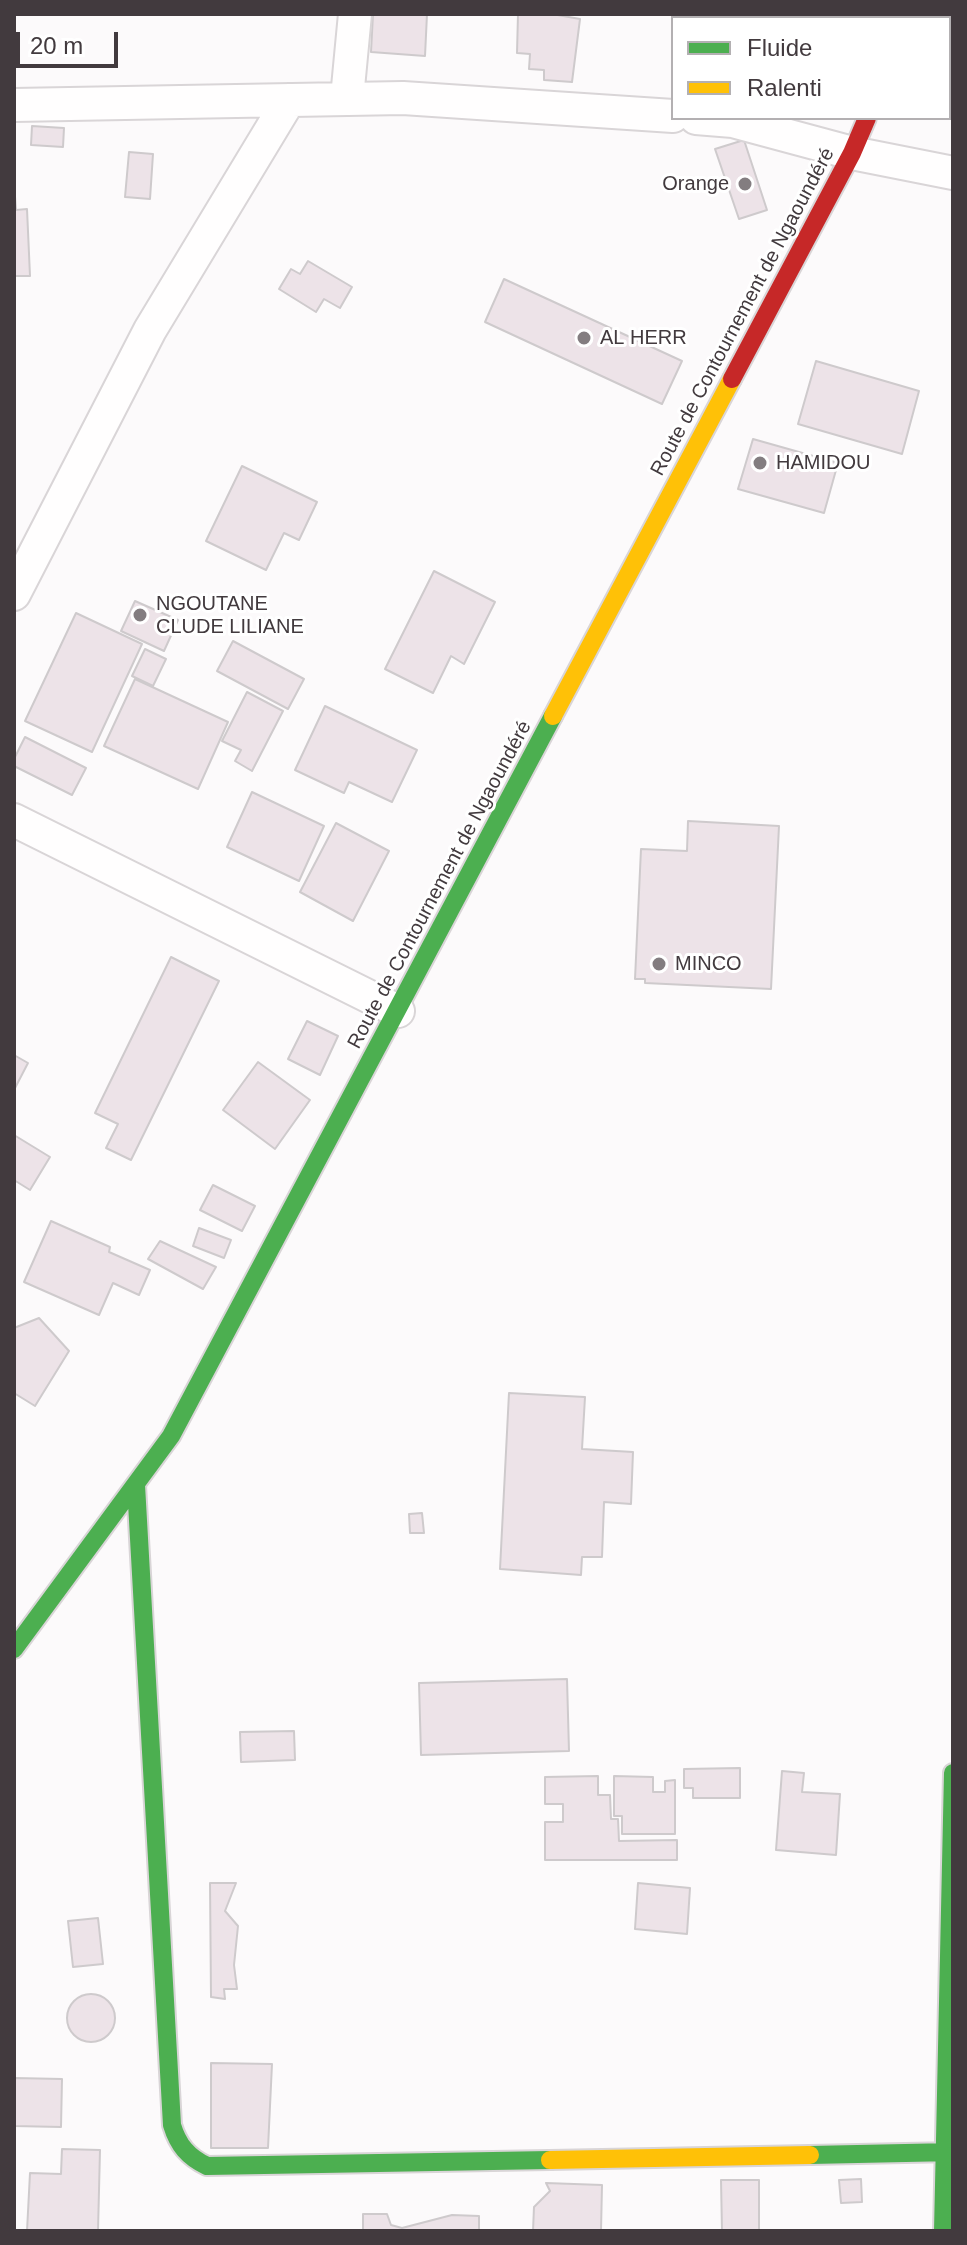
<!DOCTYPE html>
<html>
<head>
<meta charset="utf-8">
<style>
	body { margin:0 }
	#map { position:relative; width:967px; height:2245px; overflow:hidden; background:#fcfafb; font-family:Helvetica,sans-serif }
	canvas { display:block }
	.frame { position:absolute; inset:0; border:16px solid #423a3e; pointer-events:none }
	.legend { position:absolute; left:671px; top:16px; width:280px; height:104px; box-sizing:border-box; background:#fff; border:2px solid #b3b0b2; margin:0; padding:10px 14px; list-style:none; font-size:24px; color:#423a3e }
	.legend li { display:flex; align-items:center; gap:16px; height:40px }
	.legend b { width:40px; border:2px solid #b3b0b2 }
	.scale { position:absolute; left:16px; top:32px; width:102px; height:36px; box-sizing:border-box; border:4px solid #423a3e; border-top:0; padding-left:10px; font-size:24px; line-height:28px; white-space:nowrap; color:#423a3e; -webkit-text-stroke:6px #fff; paint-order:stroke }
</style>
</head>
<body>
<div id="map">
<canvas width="967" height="2245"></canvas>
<div class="frame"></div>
<ul class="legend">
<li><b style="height:10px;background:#4caf50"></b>Fluide</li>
<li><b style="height:10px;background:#ffc107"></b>Ralenti</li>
</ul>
<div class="scale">20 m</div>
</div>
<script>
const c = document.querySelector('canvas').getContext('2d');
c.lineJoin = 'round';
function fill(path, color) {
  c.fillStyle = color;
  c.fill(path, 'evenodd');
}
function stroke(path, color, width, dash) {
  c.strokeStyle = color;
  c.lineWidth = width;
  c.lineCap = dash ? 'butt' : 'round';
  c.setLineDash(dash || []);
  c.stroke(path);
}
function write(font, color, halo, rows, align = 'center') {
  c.font = font + ' Helvetica,sans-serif';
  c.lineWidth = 6;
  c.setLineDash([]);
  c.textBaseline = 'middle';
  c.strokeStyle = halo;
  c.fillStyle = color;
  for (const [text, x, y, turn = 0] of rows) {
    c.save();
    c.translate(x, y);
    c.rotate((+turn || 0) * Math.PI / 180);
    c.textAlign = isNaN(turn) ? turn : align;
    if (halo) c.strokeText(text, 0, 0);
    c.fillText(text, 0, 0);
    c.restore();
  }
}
const building = new Path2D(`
	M373 14H427L425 56 371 52Z
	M518 14H552L580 19 572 82 544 80V70L529 69 530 54 517 53Z
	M32 126 64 128 63 147 31 145Z
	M744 140 767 210 739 219 715 149Z
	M129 152 153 154 150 199 125 197Z
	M14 183 16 210 27 209 30 276H14Z
	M308 261 352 287 340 308 324 299 316 312 279 289 291 269 300 274Z
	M504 279 682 361 662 404 485 322Z
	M816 361 919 391 902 454 798 424Z
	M753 439 838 463 824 513 738 489Z
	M242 466 317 502 299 540 284 533 266 570 206 541Z
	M434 571 495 602 464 664 451 656 433 693 385 669Z
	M135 601 178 620 164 651 121 631Z
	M76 613 142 644 92 752 25 721Z
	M233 641 304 679 288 709 217 671Z
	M145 649 166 659 153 686 132 676Z
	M135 679 228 722 198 789 104 746Z
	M247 692 283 711 252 771 235 761 241 750 222 741Z
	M325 706 417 750 392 802 349 782 344 793 295 770Z
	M25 737 86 768 72 795 14 766V759Z
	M252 792 324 826 299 881 227 847Z
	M688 821 779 826 771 989 645 983V979H635L641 849 687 851Z
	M336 823 389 851 353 921 300 892Z
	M171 957 219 981 131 1160 106 1148 118 1124 95 1113Z
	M307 1021 338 1036 320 1075 288 1059Z
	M14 1055 28 1063 14 1090Z
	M258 1062 310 1100 275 1149 223 1110Z
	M14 1135 50 1157 30 1190 14 1180Z
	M213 1185 255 1206 242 1231 200 1210Z
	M51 1221 110 1247 109 1252 150 1270 139 1295 113 1283 99 1315 24 1282Z
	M199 1228 231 1240 224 1258 193 1246Z
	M160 1241 216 1267 203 1289 148 1259Z
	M39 1318 69 1351 35 1406 14 1393V1328Z
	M509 1393 585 1397 582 1449 633 1452 631 1504 604 1502 602 1557H582L581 1575 500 1569Z
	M422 1513 424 1533H410L409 1514Z
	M567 1679 569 1751 421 1755 419 1683Z
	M294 1731 295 1760 241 1762 240 1732Z
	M740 1768V1798H693V1788H684V1769Z
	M782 1771 804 1773 802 1792 840 1794 836 1855 776 1850Z
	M598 1776V1795H610L611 1819H618L619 1841 677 1840V1860H545V1822H563V1804H545V1777Z
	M614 1776 653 1777V1792H665V1781L675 1780V1834H622V1816H614Z
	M210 1883H236L225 1911 238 1926 234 1965 237 1989H224L225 1999 211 1997Z
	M638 1883 690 1888 687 1934 635 1929Z
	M98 1918 103 1964 73 1967 68 1921Z
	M67 2018a24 24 0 1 1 48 0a24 24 0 1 1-48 0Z
	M211 2063 272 2064 268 2148H211Z
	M14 2078 62 2079 61 2127 14 2126Z
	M62 2149 100 2150 98 2231H27L30 2173 61 2174Z
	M861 2179 862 2202 841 2203 839 2180Z
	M721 2180H759V2231H722Z
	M546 2183 602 2185 601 2231H533L534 2207 550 2191Z
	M363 2214H387L391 2225 402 2228 452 2215 479 2216V2231H363Z`);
const street = new Path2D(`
	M347 98 355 14
	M14 105 403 98 673 116
	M696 118 733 121 852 153 953 173
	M14 594 150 330 289 100
	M14 820 398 1011`);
const fast = new Path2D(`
	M913 18 915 14
	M136 1485 172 2125C178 2145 188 2157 207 2166L550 2160
	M14 1649 171 1436 553 716
	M810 2155 953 2152
	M943 2231 953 1773`);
const slow = new Path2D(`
	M553 716 732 379
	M550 2160 810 2155`);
const jam = new Path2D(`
	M732 379 852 153 867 118`);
const markers = [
	[745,184,8,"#837d80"],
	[584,338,8,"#837d80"],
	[760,463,8,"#837d80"],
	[140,615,8,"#837d80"],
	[659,964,8,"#837d80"]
];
const poiNames = [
	["Orange",729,184,"right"],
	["AL HERR",600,338],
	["HAMIDOU",776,463],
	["NGOUTANE",156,604],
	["CLUDE LILIANE",156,627],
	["MINCO",675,964]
];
const streetNames = [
	["Route de Contournement de Ngaoundéré",743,312,-62],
	["Route de Contournement de Ngaoundéré",440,885,-62]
];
fill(building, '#ede3e8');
stroke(building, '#cecacc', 2);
stroke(street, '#d9d5d7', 36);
stroke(fast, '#d9d5d7', 22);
stroke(slow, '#d9d5d7', 22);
stroke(jam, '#d9d5d7', 22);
stroke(street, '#fffefe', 32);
stroke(fast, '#4caf50', 18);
stroke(slow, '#ffc107', 18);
stroke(jam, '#c62828', 18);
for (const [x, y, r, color] of markers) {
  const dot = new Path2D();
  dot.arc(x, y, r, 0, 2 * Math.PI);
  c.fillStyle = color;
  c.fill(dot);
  stroke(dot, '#fff', 3);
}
write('20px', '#423a3e', '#fff', poiNames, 'left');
write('20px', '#423a3e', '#fff', streetNames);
</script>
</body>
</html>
